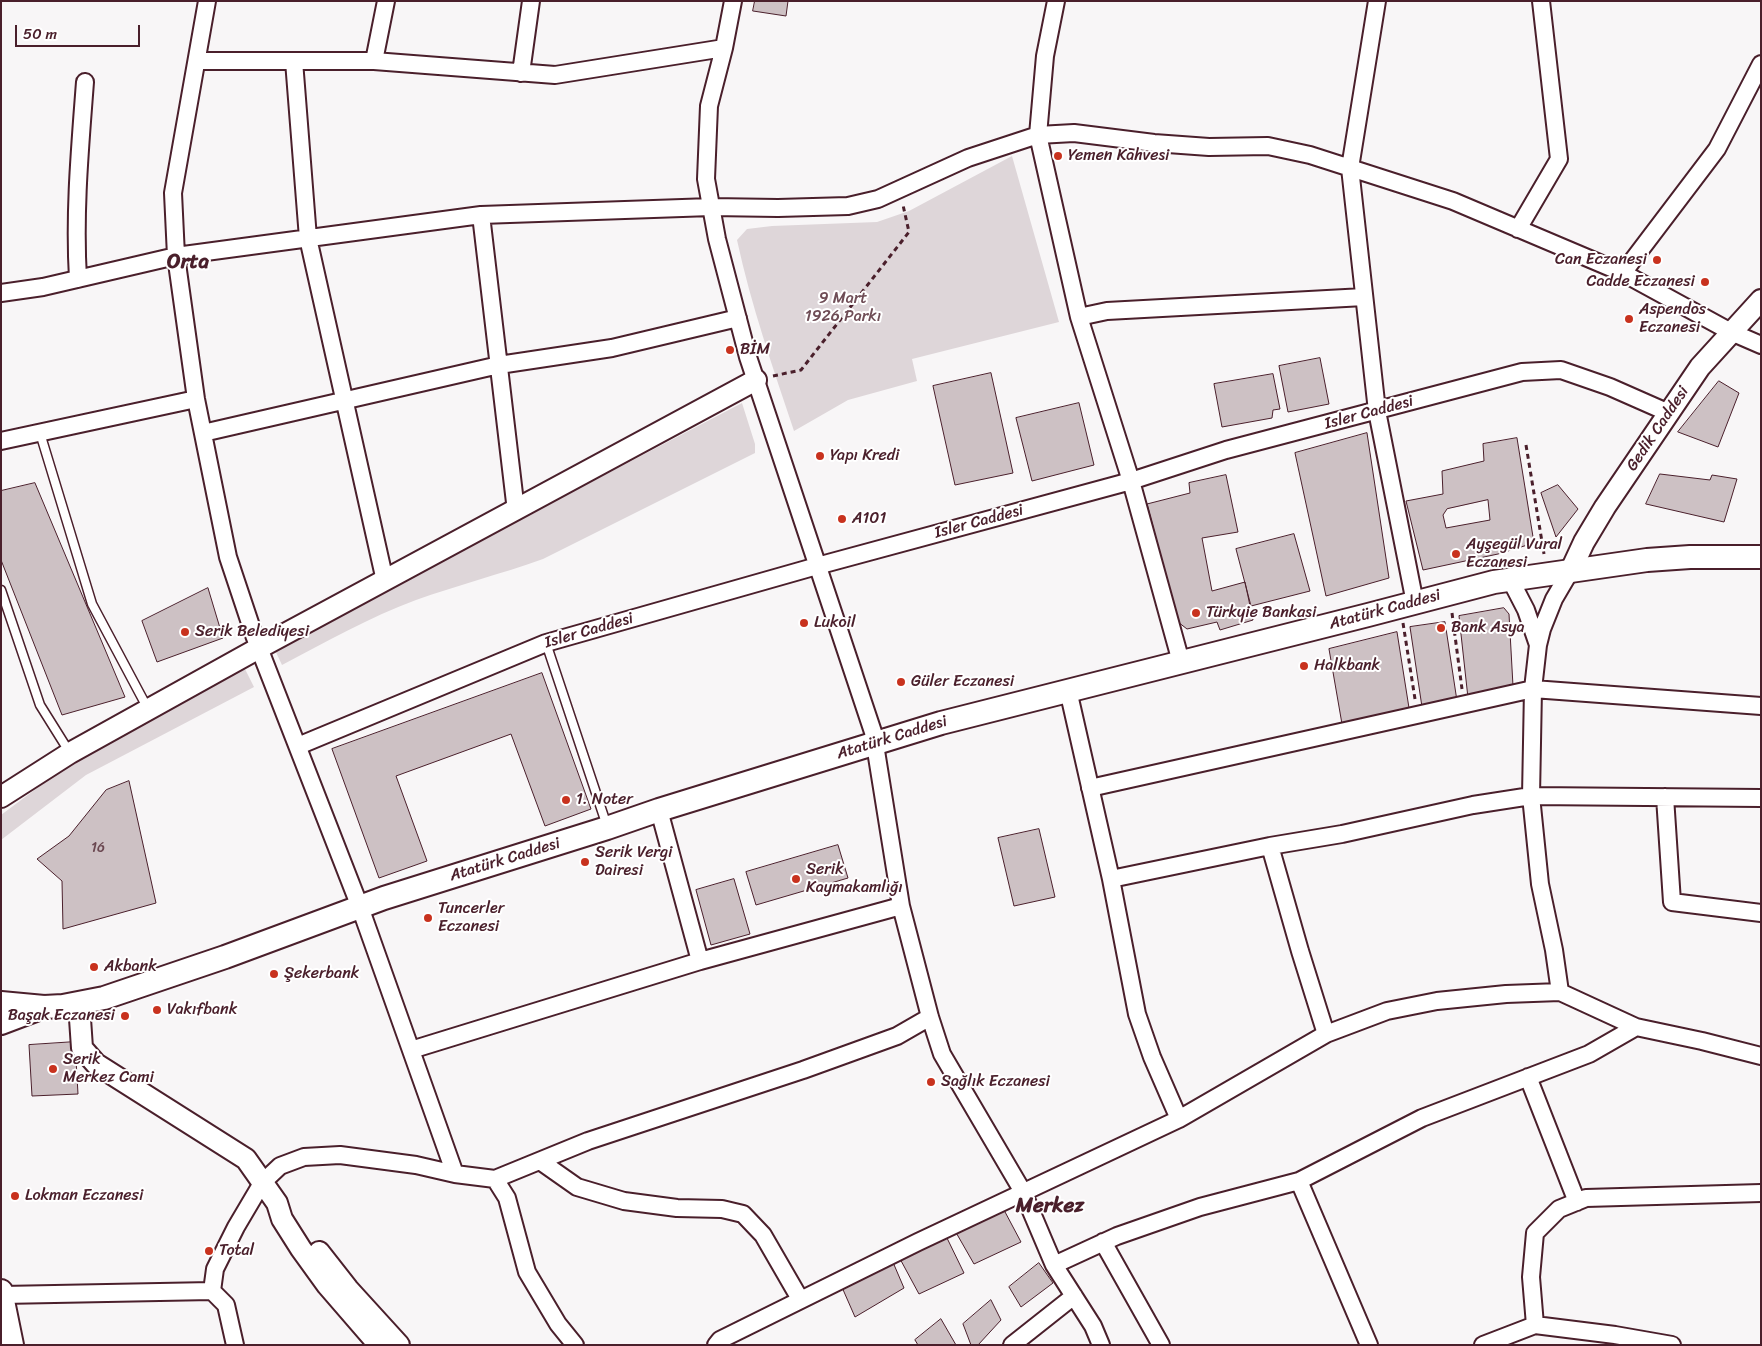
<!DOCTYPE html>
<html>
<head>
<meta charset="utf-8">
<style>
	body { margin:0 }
	#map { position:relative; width:1762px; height:1346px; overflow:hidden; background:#f8f6f7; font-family:Sriracha,sans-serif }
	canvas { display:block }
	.frame { position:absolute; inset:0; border:2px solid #4a1f2b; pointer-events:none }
	.scale { position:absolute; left:15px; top:25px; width:125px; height:22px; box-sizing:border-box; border:2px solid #4a1f2b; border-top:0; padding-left:6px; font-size:15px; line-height:18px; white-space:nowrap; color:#4a1f2b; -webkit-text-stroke:4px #fff; paint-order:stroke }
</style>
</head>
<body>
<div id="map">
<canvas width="1762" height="1346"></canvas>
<div class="frame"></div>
<div class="scale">50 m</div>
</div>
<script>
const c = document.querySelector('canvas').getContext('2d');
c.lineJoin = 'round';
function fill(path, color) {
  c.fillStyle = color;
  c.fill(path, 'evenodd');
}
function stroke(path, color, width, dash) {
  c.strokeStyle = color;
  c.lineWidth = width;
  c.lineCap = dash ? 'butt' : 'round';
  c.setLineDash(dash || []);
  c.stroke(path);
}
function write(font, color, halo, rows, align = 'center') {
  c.font = font + ' Sriracha,sans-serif';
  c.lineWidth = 4;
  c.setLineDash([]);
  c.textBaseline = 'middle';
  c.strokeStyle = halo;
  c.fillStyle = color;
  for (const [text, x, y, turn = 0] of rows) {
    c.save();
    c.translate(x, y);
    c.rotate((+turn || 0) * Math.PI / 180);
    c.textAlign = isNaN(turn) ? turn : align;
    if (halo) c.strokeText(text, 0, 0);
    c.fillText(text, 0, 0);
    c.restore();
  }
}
const green = new Path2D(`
	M1012 156 1059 322 912 359 917 381 848 400 794 431C773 368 751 305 737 240L747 229 772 226 877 222 909 211Z
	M742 403 755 444V453L543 559C501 574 458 585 416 600 370 617 326 642 282 665L274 648Z
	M245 669 254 687 86 775 1 840V815L72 762 97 746Z`);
const building = new Path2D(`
	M755 1H788L786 16 753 11Z
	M1320 358 1329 404 1288 412 1279 366Z
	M991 373 1013 473 955 485 933 386Z
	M1273 374 1280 409 1273 410 1272 418 1222 427 1214 384Z
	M1719 381 1739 393 1718 447 1678 432Z
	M1079 403 1094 465 1032 481 1016 418Z
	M1367 433 1389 578 1326 596 1295 453Z
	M1517 438 1534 543 1498 554 1423 570 1406 501 1443 494 1442 471 1484 461 1483 444ZM1488 500 1490 520 1446 528 1443 515 1447 509Z
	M1660 474 1710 480 1712 475 1737 479 1724 522 1646 504Z
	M1226 475 1238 532 1202 538 1212 591 1245 582 1253 620 1220 630 1217 622 1187 629 1178 622 1147 504 1190 493 1189 483Z
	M35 483 125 697 62 715 1 560V491Z
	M1558 485 1578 509 1556 537 1541 493Z
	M1294 534 1310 591 1251 606 1236 549Z
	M208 588 223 638 157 662 142 621Z
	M1504 608 1509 614 1513 686 1468 698 1459 616Z
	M1445 622 1457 701 1422 707 1410 627Z
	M1397 632 1409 708 1342 724 1329 649Z
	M542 673 591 809 545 826 511 734 396 776 427 861 379 878 332 749Z
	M129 781 156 903 63 929 62 881 37 859 69 836 106 790Z
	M1039 829 1055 897 1014 906 998 838Z
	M838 845 848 878 756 905 746 872Z
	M734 879 750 934 711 945 696 890Z
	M75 1042 78 1094 32 1096 29 1045Z
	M1004 1210 1021 1242 974 1264 954 1229Z
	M946 1236 964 1273 919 1294 899 1257Z
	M892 1260 904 1288 855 1317 841 1285Z
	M1039 1263 1053 1283 1021 1307 1009 1287Z
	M991 1300 1001 1320 978 1345H971L963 1324Z
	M941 1319 956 1345H918L915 1340Z`);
const path = new Path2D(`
	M773 376 801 370 909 232 903 205
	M1526 445 1544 554
	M1452 613 1462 689
	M1403 623 1415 699`);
const service = new Path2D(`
	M40 433 92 604 148 709
	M1 590 40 705 70 753
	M546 643 607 826`);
const minor = new Path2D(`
	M207 1 173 193 176 256 196 399 228 557 254 635 360 907 455 1174
	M733 1 724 48 709 106 706 179 717 239 748 357 873 732 901 906 930 1017 942 1054 1023 1192 1054 1265 1093 1326 1101 1345
	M1056 1 1045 56 1038 135 1079 317 1131 481 1181 662
	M1377 1 1350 168 1377 411 1415 603
	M197 61H374L555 75 724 48
	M294 61 308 238 385 581
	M374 61 386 1
	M521 73 531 1
	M481 215 516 511
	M1518 229 1559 159 1541 1
	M1623 273 1717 149 1761 64
	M78 279C74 213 80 148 85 82
	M1 293 43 287 176 256 481 215 711 207 778 208 848 206 878 199 968 158 1038 135 1074 133 1154 143 1209 147 1268 146 1310 155 1453 201 1623 273 1731 332 1761 345
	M1079 317 1107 311 1364 297
	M203 433 499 365 612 348 738 318
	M1 441 196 399
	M1510 579 1526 610 1538 645
	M1068 690 1111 879 1137 1014 1152 1057 1179 1119
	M298 746 546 643 817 566 1131 481 1226 450 1522 372 1561 370 1610 387 1669 413
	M1090 788 1533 689 1761 706
	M1665 797 1672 902 1761 913
	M659 810 700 961
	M1270 846 1300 951 1326 1034
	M1111 879 1270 846 1342 834 1473 805 1531 796 1761 798
	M1560 992 1554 950 1540 884 1531 796 1533 689 1538 645 1542 629 1554 599 1571 570
	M411 1050 700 961 901 906
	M1528 1077 1577 1202
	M540 1161 577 1187 624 1201 677 1208 722 1209 743 1214 763 1235 800 1299
	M495 1179 588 1141 803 1070 897 1036 930 1017
	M1299 1181 1369 1345
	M1103 1242 1161 1345
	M1054 1265 1117 1236 1200 1207 1299 1181 1422 1118 1589 1054 1636 1027
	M212 1291 226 1305 235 1345
	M2 1295 212 1291 215 1269 236 1227 262 1183 280 1166 304 1157 340 1155 416 1165 455 1174 495 1179 507 1198 527 1272 558 1324 575 1345
	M1535 1325 1531 1277 1535 1233 1559 1209 1586 1198 1761 1193
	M716 1345 720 1340 918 1242 1179 1119 1326 1034 1387 1011 1437 1001 1506 994 1560 992 1636 1027 1702 1041 1761 1056
	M1012 1345 1074 1296
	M1483 1345 1535 1325 1615 1335 1672 1345`);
const tertiary = new Path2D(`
	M1571 570 1584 542 1605 507 1700 367 1761 300
	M1 797 70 753 259 648 756 380
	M79 1004 82 1048 96 1064 246 1159 277 1203 282 1219 301 1249 327 1285 379 1345
	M319 1252 348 1289 399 1345`);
const secondary = new Path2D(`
	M1 1003 44 1007 63 1006 104 998 225 957 384 898 607 828 659 810 941 723 1368 615 1494 582 1647 560 1690 557H1761
	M1 1023 38 1009
	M1 1291 12 1345`);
const markers = [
	[1058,156,5,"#c8321e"],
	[1657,260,5,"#c8321e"],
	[1705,282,5,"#c8321e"],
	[1629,319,5,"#c8321e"],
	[730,350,5,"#c8321e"],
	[820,456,5,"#c8321e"],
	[842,519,5,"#c8321e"],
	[1456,554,5,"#c8321e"],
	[1196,613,5,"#c8321e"],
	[804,623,5,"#c8321e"],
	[1441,628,5,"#c8321e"],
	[185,632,5,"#c8321e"],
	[1304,666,5,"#c8321e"],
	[901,682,5,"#c8321e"],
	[566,800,5,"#c8321e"],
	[585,862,5,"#c8321e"],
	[796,879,5,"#c8321e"],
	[428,918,5,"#c8321e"],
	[94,967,5,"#c8321e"],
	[274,974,5,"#c8321e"],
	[157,1010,5,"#c8321e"],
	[125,1016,5,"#c8321e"],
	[53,1069,5,"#c8321e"],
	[931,1082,5,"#c8321e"],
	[15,1196,5,"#c8321e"],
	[209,1251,5,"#c8321e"]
];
const numberNames = [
	["16",98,848]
];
const poiNames = [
	["Yemen Kahvesi",1068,156],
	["Can Eczanesi",1647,260,"right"],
	["Cadde Eczanesi",1695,282,"right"],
	["Aspendos",1639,310],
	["Eczanesi",1639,328],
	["BİM",740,350],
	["Yapı Kredi",830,456],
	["A101",852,519],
	["Ayşegül Vural",1466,545],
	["Eczanesi",1466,563],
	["Türkyie Bankasi",1206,613],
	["Lukoil",814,623],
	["Bank Asya",1451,628],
	["Serik Belediyesi",195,632],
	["Halkbank",1314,666],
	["Güler Eczanesi",911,682],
	["1. Noter",576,800],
	["Serik Vergi",595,853],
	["Dairesi",595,871],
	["Serik",806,870],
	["Kaymakamlığı",806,888],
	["Tuncerler",438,909],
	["Eczanesi",438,927],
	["Akbank",104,967],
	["Şekerbank",284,974],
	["Vakıfbank",167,1010],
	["Başak Eczanesi",115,1016,"right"],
	["Serik",63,1060],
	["Merkez Cami",63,1078],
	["Sağlık Eczanesi",941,1082],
	["Lokman Eczanesi",25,1196],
	["Total",219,1251]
];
const parkNames = [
	["9 Mart",843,299],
	["1926 Parkı",843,317]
];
const streetNames = [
	["Isler Caddesi",1369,413,-15],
	["Gedik Caddesi",1658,429,-56],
	["Isler Caddesi",979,522,-15],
	["Atatürk Caddesi",1385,610,-15],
	["Isler Caddesi",589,631,-16],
	["Atatürk Caddesi",892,738,-17],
	["Atatürk Caddesi",505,860,-17]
];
const districtNames = [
	["Orta",188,263],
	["Merkez",1050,1207]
];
fill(green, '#ded6d9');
fill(building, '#cdc1c4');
stroke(building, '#4a1f2b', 1);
stroke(service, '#4a1f2b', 11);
stroke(minor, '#4a1f2b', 20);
stroke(tertiary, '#4a1f2b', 24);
stroke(secondary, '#4a1f2b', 26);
stroke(path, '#4a1f2b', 3, [5, 4]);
stroke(service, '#fff', 8);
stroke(minor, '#fff', 16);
stroke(tertiary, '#fff', 20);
stroke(secondary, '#fff', 22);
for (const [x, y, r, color] of markers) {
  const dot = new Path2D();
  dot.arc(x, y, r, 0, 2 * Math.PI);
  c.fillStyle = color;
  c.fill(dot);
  stroke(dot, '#fff', 2);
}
write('14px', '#6b4851', null, numberNames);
write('16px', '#4a1f2b', '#fff', poiNames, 'left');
write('16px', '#6f4d56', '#fff', parkNames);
write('16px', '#4a1f2b', '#fff', streetNames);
write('bold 21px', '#4a1f2b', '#fff', districtNames);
</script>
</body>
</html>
